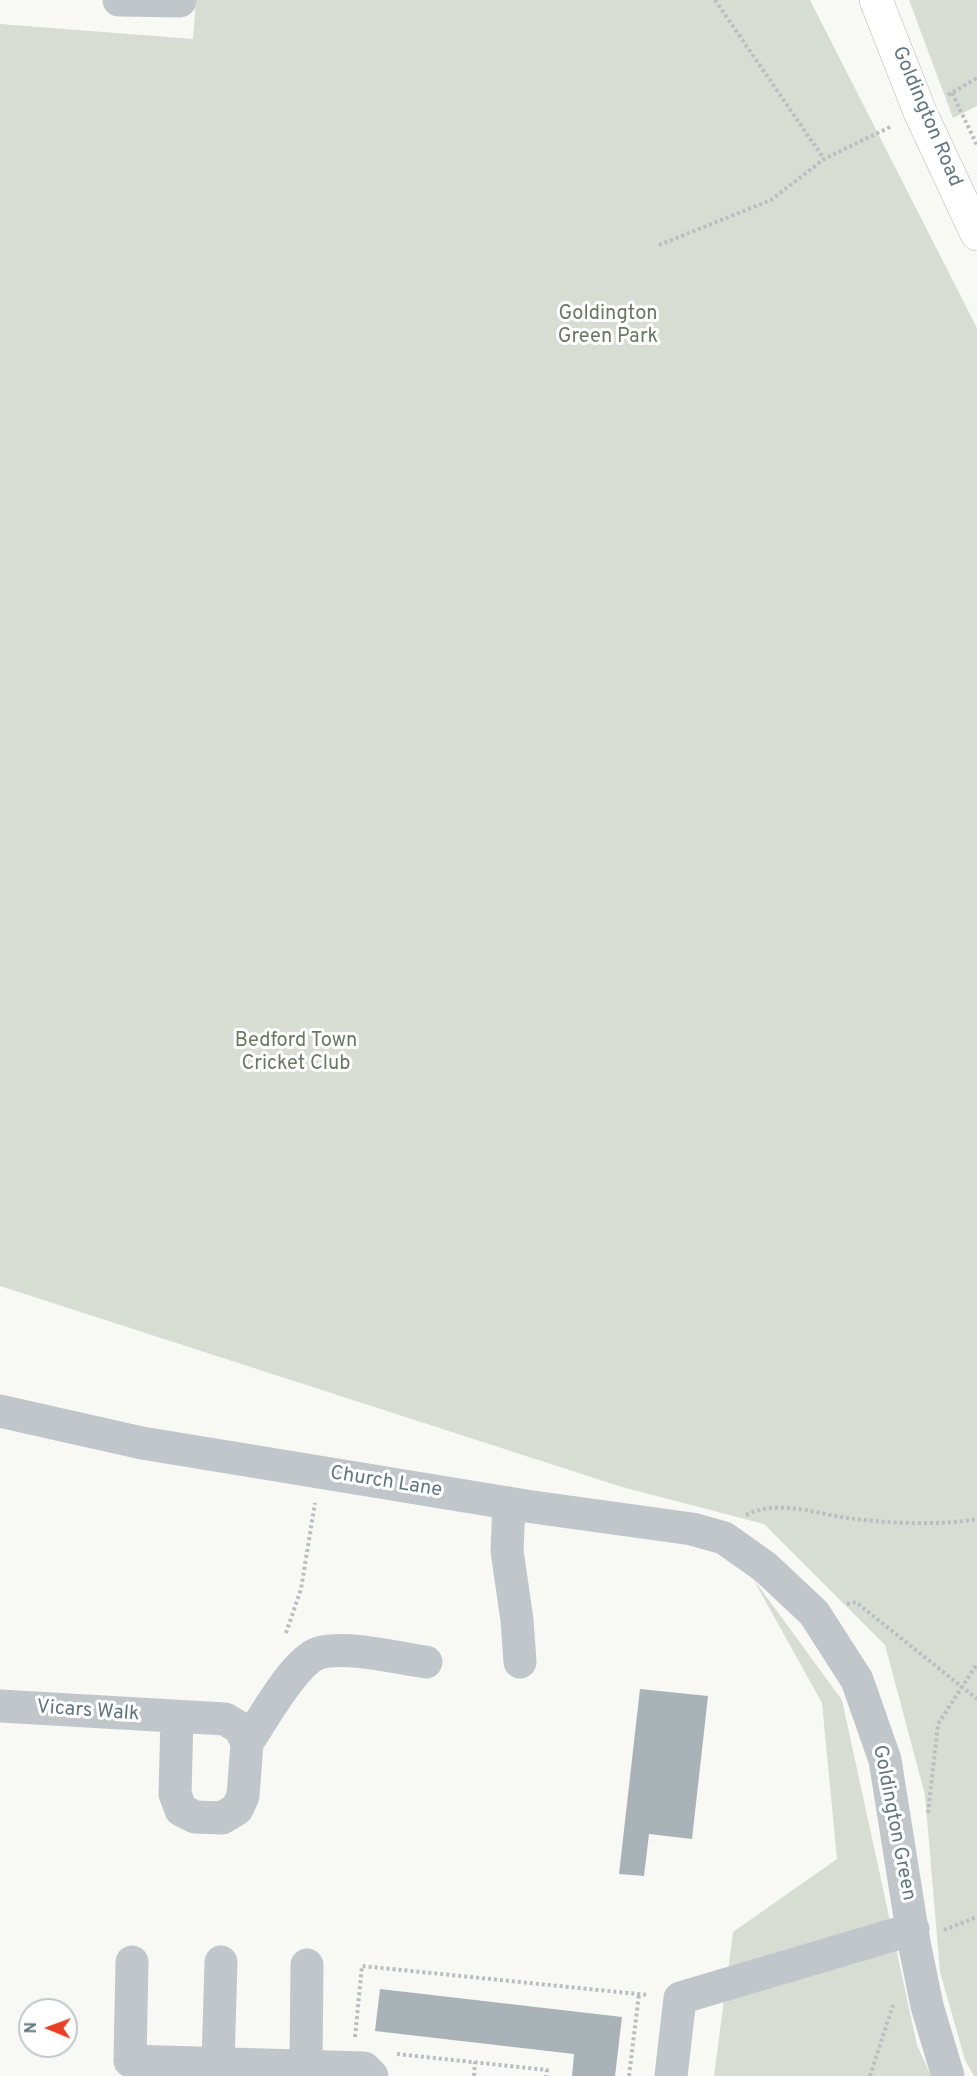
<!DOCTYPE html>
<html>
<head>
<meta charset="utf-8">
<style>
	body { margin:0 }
	#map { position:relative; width:977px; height:2076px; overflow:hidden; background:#f8f8f5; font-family:Overpass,sans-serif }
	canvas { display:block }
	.north { position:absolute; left:18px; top:1998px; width:60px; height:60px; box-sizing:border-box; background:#fff; border:2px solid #c0c8cd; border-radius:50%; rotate:271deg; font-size:16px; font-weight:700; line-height:24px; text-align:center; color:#627681 }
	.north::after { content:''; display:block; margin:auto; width:21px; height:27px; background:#e94024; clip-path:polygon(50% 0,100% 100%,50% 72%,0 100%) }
</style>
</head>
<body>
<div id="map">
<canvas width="977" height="2076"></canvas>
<div class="north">N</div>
</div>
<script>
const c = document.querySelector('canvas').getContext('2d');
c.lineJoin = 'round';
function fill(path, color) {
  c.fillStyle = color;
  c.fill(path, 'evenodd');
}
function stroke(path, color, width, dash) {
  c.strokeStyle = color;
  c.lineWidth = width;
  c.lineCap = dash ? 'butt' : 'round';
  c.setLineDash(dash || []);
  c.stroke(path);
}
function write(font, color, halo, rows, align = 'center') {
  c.font = font + ' Overpass,sans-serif';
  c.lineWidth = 6;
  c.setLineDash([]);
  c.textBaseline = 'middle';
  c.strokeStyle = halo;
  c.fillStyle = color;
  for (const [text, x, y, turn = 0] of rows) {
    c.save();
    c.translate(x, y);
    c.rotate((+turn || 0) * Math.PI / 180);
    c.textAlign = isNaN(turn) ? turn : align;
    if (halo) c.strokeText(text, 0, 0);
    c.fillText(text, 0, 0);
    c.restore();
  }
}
const green = new Path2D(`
	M196 0H810L977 328V2076H974L965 2060 940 1972 925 1795 885 1645 764 1524 622 1487 0 1286V24L193 39Z
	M909 0H977V106L953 118Z
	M752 1577 842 1700 917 2045 931 2076H714L733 1932 837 1859 822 1703Z`);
const building = new Path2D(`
	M640 1689 708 1696 692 1839 649 1834 644 1876 619 1874Z
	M380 1989 622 2017 615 2076H572L574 2054 375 2031Z`);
const path = new Path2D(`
	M715 0 824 159
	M952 93 977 145
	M948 95 977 78
	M659 245 771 200 824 159 892 126
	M746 1515C778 1499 813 1513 847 1518 885 1523 939 1526 977 1519
	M847 1604 856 1602 977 1699
	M286 1633 301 1589 315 1503
	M928 1813 938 1724 977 1664
	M944 1930 977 1917
	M355 2037 362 1966 648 1995
	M397 2054 547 2070 546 2076
	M474 2076 475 2062
	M629 2076 639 1994
	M870 2076 893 2005`);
const minor = new Path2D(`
	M119 0 180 1
	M0 1411 142 1443 526 1506 692 1529 724 1538 765 1567 814 1613 857 1680 885 1760 914 1942 927 2006 948 2076
	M509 1503 507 1551 517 1620 520 1662
	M0 1706 225 1719 240 1728 247 1743 243 1796 237 1809 222 1818 195 1817 181 1810 175 1794 177 1718
	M247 1743C262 1721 294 1661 319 1653 346 1645 397 1658 426 1662
	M132 1962 130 2061 364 2068 372 2076
	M218 2064 221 1962
	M306 2066 307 1965
	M671 2076 680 1998 913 1929`);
const major = new Path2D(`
	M876 0 920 112 977 234`);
const streetNames = [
	["Goldington Road",926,117,67],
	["Church Lane",386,1483,9],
	["Vicars Walk",88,1712,4],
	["Goldington Green",893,1823,79]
];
const parkNames = [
	["Goldington",608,315],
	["Green Park",608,338],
	["Bedford Town",296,1042],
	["Cricket Club",296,1065]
];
fill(green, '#d8ddd4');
fill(building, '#a8b2b7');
stroke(major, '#b2b8bc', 34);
stroke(path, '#babec0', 4, [3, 3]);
stroke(minor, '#c0c6c9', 33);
stroke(major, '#fff', 33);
write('20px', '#627681', '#fff', streetNames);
write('20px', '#677961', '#fff', parkNames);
</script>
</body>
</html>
